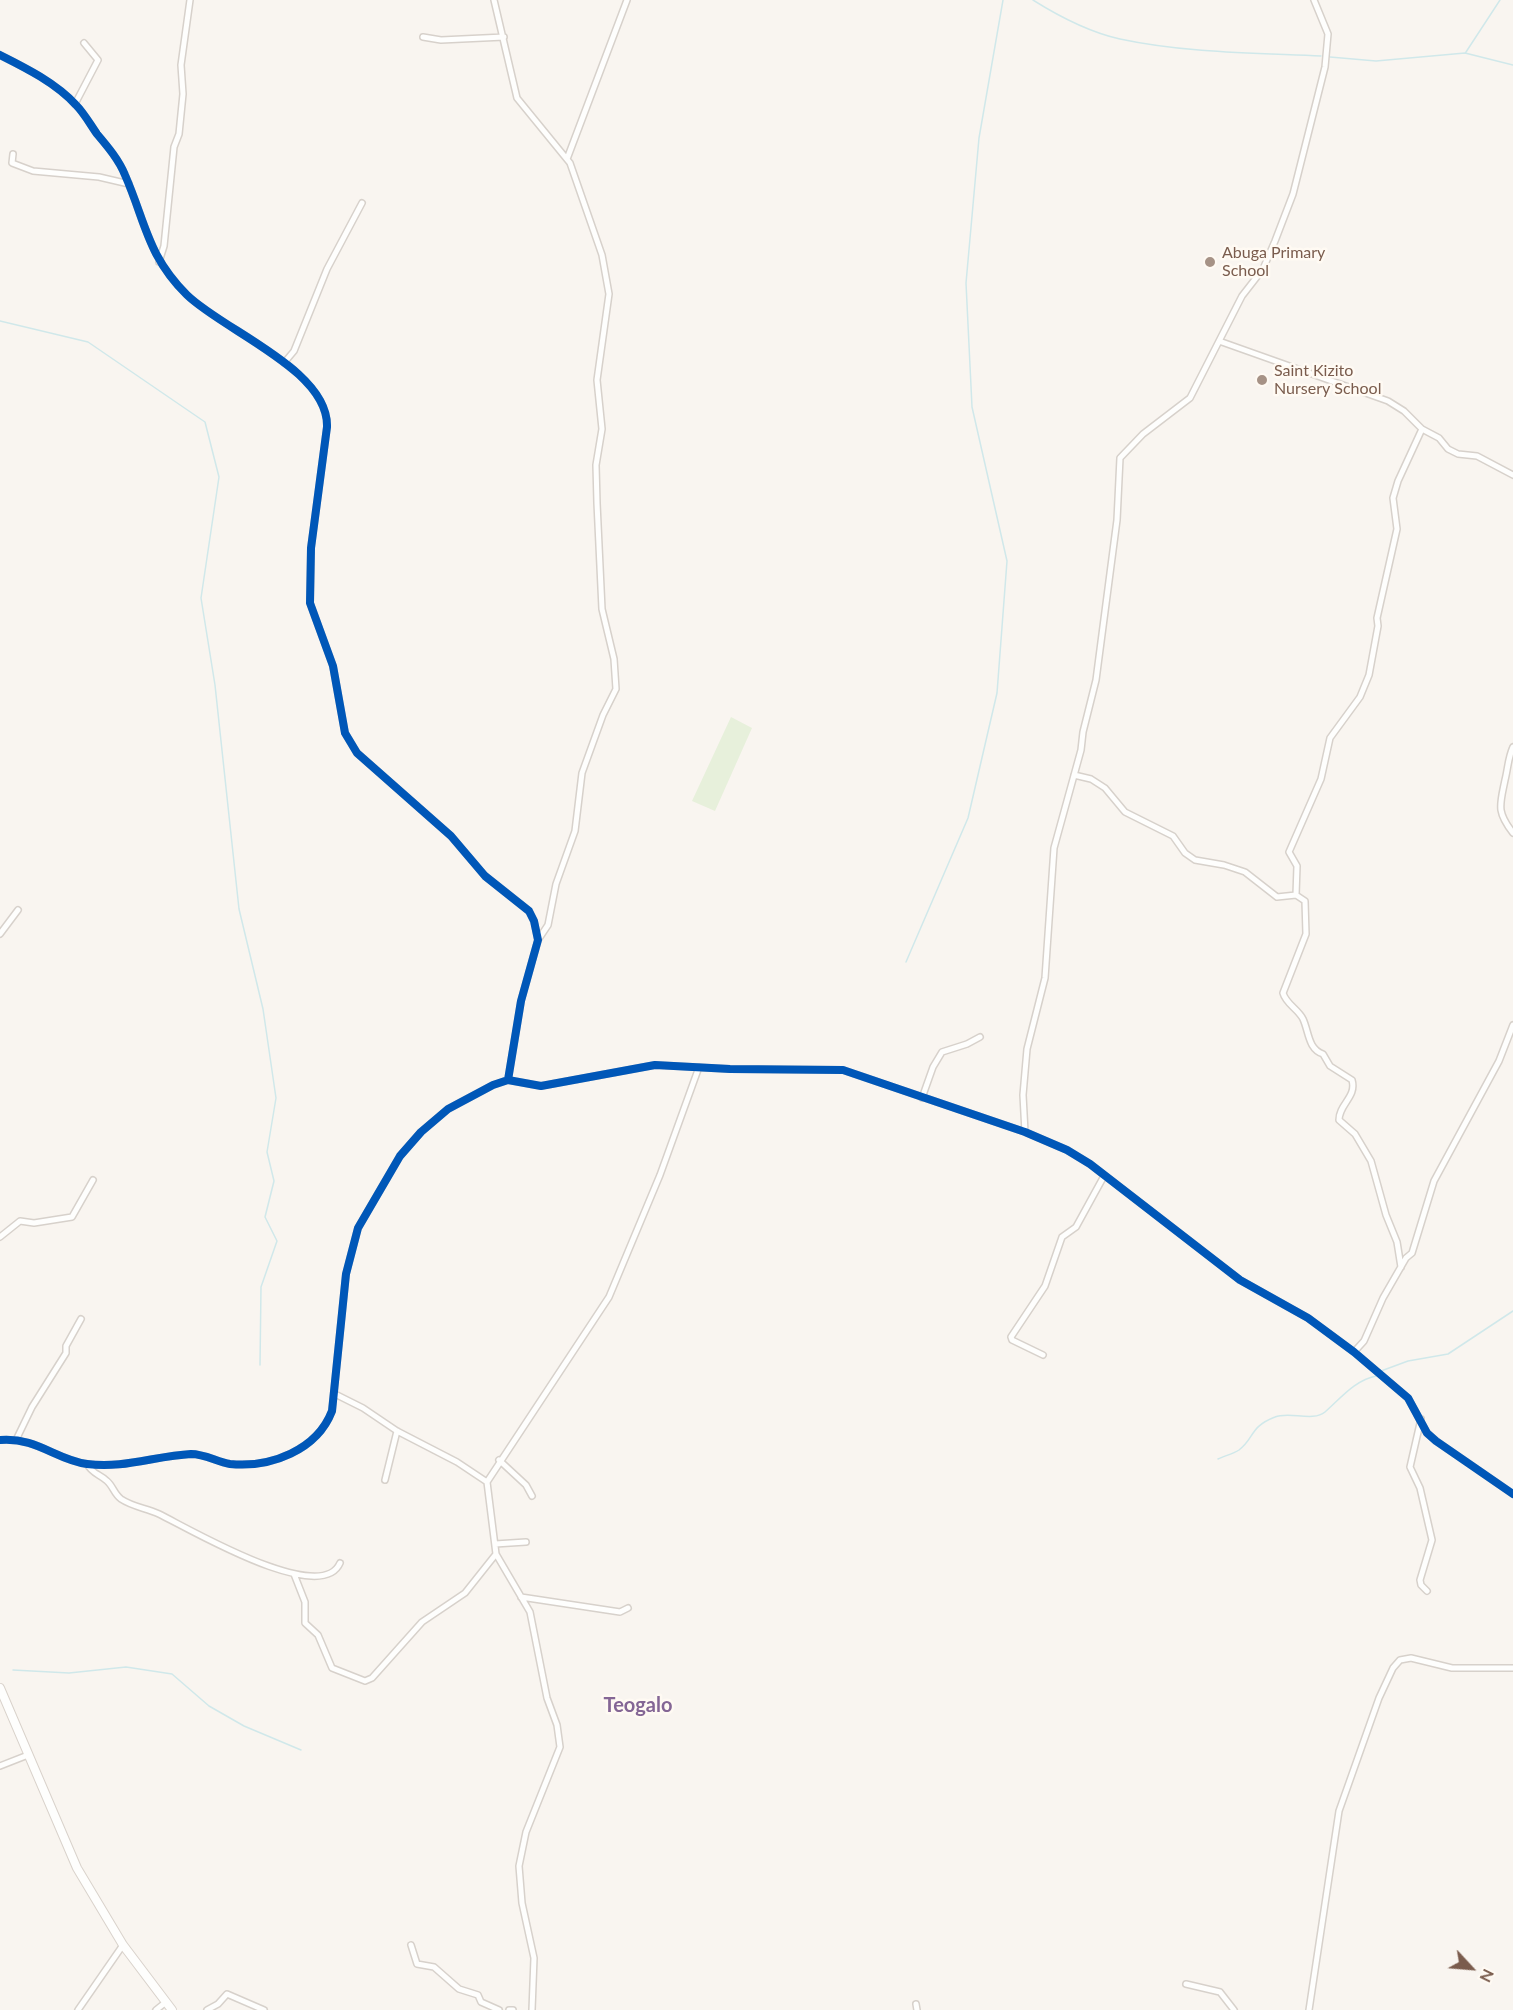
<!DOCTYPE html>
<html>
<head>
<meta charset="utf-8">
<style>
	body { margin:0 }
	#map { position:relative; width:1513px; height:2010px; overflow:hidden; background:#f9f5f0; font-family:Lato,sans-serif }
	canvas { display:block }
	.north { position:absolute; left:1441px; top:1938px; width:60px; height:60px; -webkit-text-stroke:4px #fffaf3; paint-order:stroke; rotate:116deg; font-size:16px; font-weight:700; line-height:24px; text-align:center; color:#7a5c4d }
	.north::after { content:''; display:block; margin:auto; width:21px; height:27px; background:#7a5c4d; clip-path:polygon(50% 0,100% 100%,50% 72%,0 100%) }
</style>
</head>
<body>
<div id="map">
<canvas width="1513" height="2010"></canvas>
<div class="north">N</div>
</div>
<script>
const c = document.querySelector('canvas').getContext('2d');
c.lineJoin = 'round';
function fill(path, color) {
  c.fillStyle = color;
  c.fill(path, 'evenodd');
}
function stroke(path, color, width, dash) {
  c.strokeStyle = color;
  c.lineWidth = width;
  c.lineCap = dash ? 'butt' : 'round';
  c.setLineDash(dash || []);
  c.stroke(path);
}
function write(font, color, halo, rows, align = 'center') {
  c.font = font + ' Lato,sans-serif';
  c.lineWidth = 5;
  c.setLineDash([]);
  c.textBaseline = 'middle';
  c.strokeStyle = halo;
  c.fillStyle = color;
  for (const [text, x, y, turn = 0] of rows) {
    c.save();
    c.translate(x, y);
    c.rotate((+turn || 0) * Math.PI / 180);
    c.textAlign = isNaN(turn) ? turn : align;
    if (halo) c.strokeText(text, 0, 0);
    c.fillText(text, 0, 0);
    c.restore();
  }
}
const green = new Path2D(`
	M731 717 752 728 715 811 692 801Z`);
const stream = new Path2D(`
	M1033 0C1060 17 1089 32 1120 39 1185 53 1255 53 1321 56
	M1466 52 1500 0
	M1330 57 1376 61 1465 53 1513 65
	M0 321 88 342 205 422 219 477 201 598 215 685 239 909 263 1009 276 1098 267 1152 274 1181 265 1217 277 1241 261 1287 260 1365
	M906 962 968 818 997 693 1007 561 972 407 966 283 979 138 1003 0
	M1381 1371 1408 1361 1448 1354 1513 1311
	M1218 1459C1224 1456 1233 1454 1239 1450 1255 1438 1249 1427 1275 1417 1289 1411 1313 1422 1325 1412 1340 1399 1355 1380 1376 1376
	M13 1670 69 1673 126 1667 172 1674 209 1706 244 1726 301 1750`);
const minor = new Path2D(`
	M494 0 517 98 570 163 602 255 609 294 597 380 602 429 596 465 597 503 602 609 614 659 616 689 603 715 582 773 575 831 556 884 548 925 538 940
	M423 37 441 40 504 37
	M0 55C26 68 56 83 76 105 84 113 90 124 97 134 108 147 119 160 125 175 146 223 147 255 187 295 224 331 329 370 327 427L311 548 310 603 333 666 345 733 357 753 451 836 485 876 529 911 534 921 538 940 521 1001 508 1080
	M75 104 98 60 84 43
	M13 154 12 163 33 171 99 177 129 184
	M567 159 627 0
	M159 262 164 246 174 147 179 134 183 94 181 65 190 0
	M1219 341 1388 401 1404 411 1422 429 1398 481 1393 498 1397 529 1377 618 1378 626 1369 675 1360 697 1330 738 1321 779 1289 852 1297 866 1296 895
	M284 363 294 351 327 269 362 203
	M1422 429 1439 438 1448 449 1458 454 1477 456 1513 475
	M1513 747C1508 758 1508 768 1505 780 1500 805 1496 811 1513 833
	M1074 775 1091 779 1105 788 1125 812 1173 836 1185 853 1195 860 1224 865 1245 872 1277 897 1296 895 1305 901 1306 934 1283 993C1286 1004 1298 1009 1303 1019 1309 1032 1308 1049 1323 1054L1330 1066 1352 1080C1357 1097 1339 1104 1339 1120L1355 1134 1371 1161 1386 1215 1397 1242 1401 1267
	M0 934 18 910
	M922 1098 933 1067 942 1052 967 1044 980 1037
	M1025 1132 1023 1095 1027 1049 1045 978 1054 848 1081 750 1083 732 1096 680 1117 520 1120 458 1143 434 1190 398 1242 296 1263 269 1275 241 1293 194 1325 67 1328 34 1314 0
	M0 1237 20 1221 34 1223 72 1217 93 1180
	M1354 1352 1364 1341 1383 1298 1406 1258 1412 1253 1434 1181 1499 1061 1513 1025
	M1043 1355 1012 1340 1011 1337 1045 1286 1062 1237 1076 1227 1104 1176
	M335 1394 363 1408 397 1431 457 1462 487 1482
	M1421 1419 1410 1467 1420 1488 1432 1540 1420 1580 1421 1585 1427 1591
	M0 1440C37 1437 56 1460 87 1464 123 1469 155 1456 191 1454 205 1454 217 1462 230 1464 271 1468 317 1450 332 1411L346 1274 358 1228 400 1156 421 1132 448 1109 493 1085 508 1080 541 1086 655 1065 730 1069 843 1070 1025 1132 1067 1150 1090 1164 1240 1280 1308 1318 1354 1352 1408 1398 1427 1433 1436 1441 1513 1494
	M16 1440 32 1407 66 1353V1346L81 1319
	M499 1460 526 1485 532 1496
	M87 1464C92 1474 100 1474 107 1481 113 1486 114 1494 121 1499 133 1507 146 1508 159 1514 188 1528 321 1607 340 1563
	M385 1480 397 1431
	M495 1544 526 1542
	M294 1574 305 1602V1623L318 1635 332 1668 365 1681 372 1678 422 1622 465 1593 496 1554
	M521 1597 620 1612 628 1608
	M0 1766 28 1755
	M411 1945 417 1964 434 1967 459 1989 478 1995 481 2002 499 2010
	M1186 1984 1220 1992 1234 2010
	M916 2004 917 2010
	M78 2010 123 1945
	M156 2010 166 2002
	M207 2010 218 2004 227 1994 264 2010
	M509 2010H513
	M532 2010 534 1958 522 1903 519 1866 526 1832 560 1747 557 1725 547 1698 530 1612 496 1554 487 1482 609 1297 660 1175 699 1067
	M1309 2010 1339 1811 1379 1698 1393 1668 1400 1660 1411 1658 1452 1668H1513`);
const secondary = new Path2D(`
	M0 1688 77 1868 123 1945 172 2010`);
const cycleway = new Path2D(`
	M0 55C26 68 56 83 76 105 84 113 90 124 97 134 108 147 119 160 125 175 146 223 147 255 187 295 224 331 329 370 327 427L311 548 310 603 333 666 345 733 357 753 451 836 485 876 529 911 534 921 538 940 521 1001 508 1080
	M0 1440C37 1437 56 1460 87 1464 123 1469 155 1456 191 1454 205 1454 217 1462 230 1464 271 1468 317 1450 332 1411L346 1274 358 1228 400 1156 421 1132 448 1109 493 1085 508 1080 541 1086 655 1065 730 1069 843 1070 1025 1132 1067 1150 1090 1164 1240 1280 1308 1318 1354 1352 1408 1398 1427 1433 1436 1441 1513 1494`);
const markers = [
	[1210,262,6,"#a69286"],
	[1262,380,6,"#a69286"]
];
const poiNames = [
	["Abuga Primary",1222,253],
	["School",1222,271],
	["Saint Kizito",1274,371],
	["Nursery School",1274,389]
];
const quarterNames = [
	["Teogalo",638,1706]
];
fill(green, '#e7f0db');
stroke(stream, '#d0e8ea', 1.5);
stroke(minor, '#d7d1cb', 8);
stroke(secondary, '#d9d2cb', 10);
stroke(minor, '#fefefd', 5);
stroke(secondary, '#fefefd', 8);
stroke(cycleway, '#0057b8', 8);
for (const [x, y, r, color] of markers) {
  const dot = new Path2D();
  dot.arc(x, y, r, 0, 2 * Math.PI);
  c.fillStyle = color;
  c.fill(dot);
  stroke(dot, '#fffaf3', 2);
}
write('16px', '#7a5c4d', '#fffaf3', poiNames, 'left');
write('bold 20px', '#846695', '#fffaf3', quarterNames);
</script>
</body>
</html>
